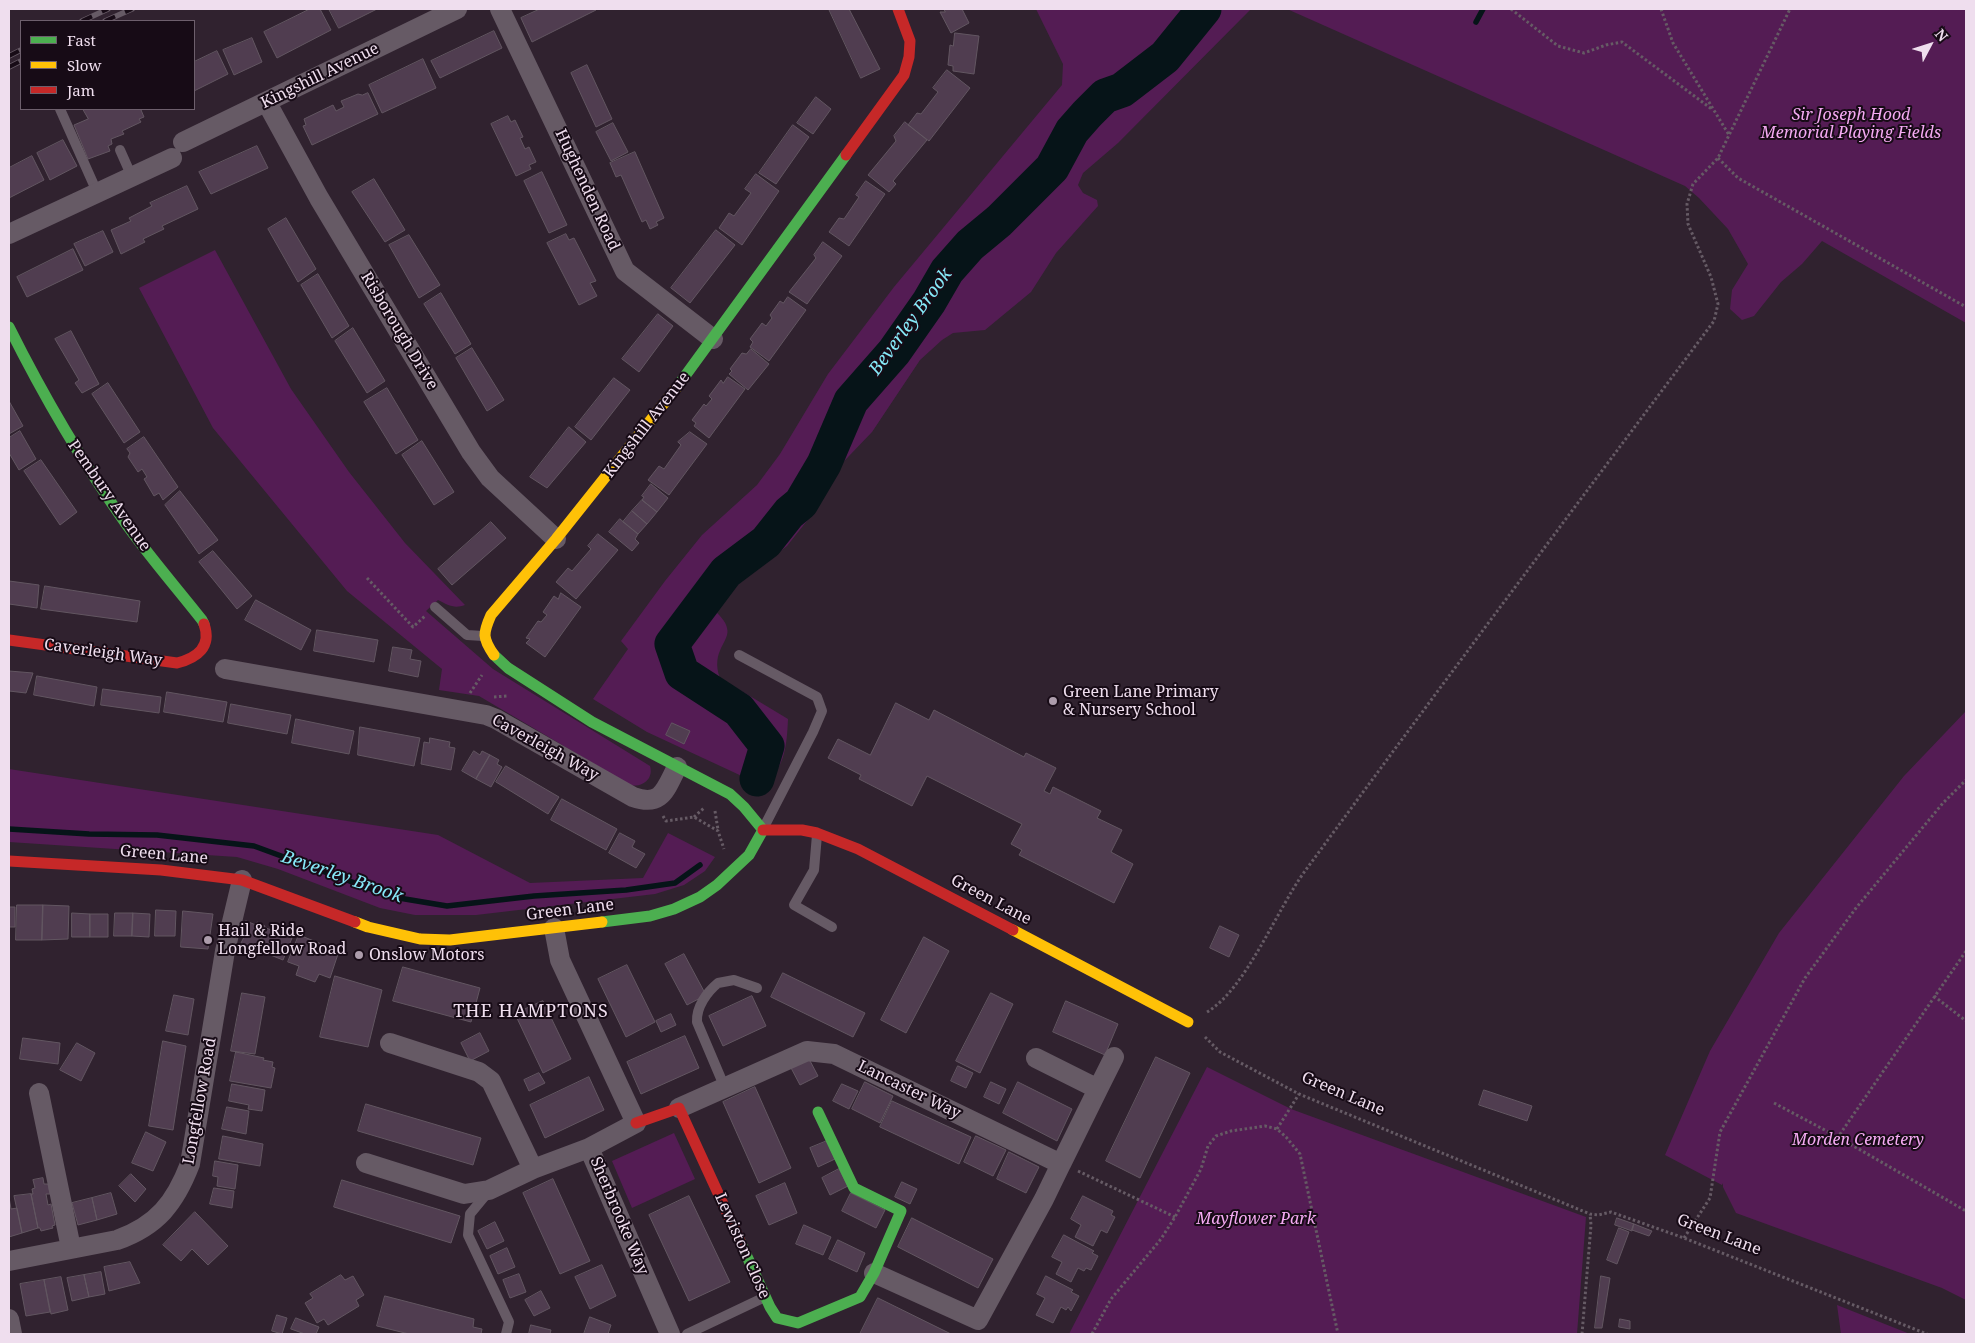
<!DOCTYPE html>
<html>
<head>
<meta charset="utf-8">
<style>
	body { margin:0 }
	#map { position:relative; width:1975px; height:1343px; overflow:hidden; background:#30222f; font-family:"Noto Serif",serif }
	canvas { display:block }
	.frame { position:absolute; inset:0; border:10px solid #efdeee; pointer-events:none }
	.legend { position:absolute; left:20px; top:20px; width:175px; height:90px; box-sizing:border-box; background:#170b16; border:1px solid #6d5f6c; margin:0; padding:6px 9px; list-style:none; font-size:15px; color:#efdeee }
	.legend li { display:flex; align-items:center; gap:10px; height:25px }
	.legend b { width:25px; border:1px solid #6d5f6c }
	.north { position:absolute; left:1905px; top:20px; width:50px; height:50px; -webkit-text-stroke:4px #170b16; paint-order:stroke; rotate:50deg; font-size:14px; font-weight:700; line-height:20px; text-align:center; color:#efdeee }
	.north::after { content:''; display:block; margin:auto; width:18px; height:22px; background:#efdeee; clip-path:polygon(50% 0,100% 100%,50% 72%,0 100%) }
</style>
</head>
<body>
<div id="map">
<canvas width="1975" height="1343"></canvas>
<div class="frame"></div>
<ul class="legend">
<li><b style="height:6px;background:#4caf50"></b>Fast</li>
<li><b style="height:6px;background:#ffc107"></b>Slow</li>
<li><b style="height:6px;background:#c62828"></b>Jam</li>
</ul>
<div class="north">N</div>
</div>
<script>
const c = document.querySelector('canvas').getContext('2d');
c.lineJoin = 'round';
function fill(path, color) {
  c.fillStyle = color;
  c.fill(path, 'evenodd');
}
function stroke(path, color, width, dash) {
  c.strokeStyle = color;
  c.lineWidth = width;
  c.lineCap = dash ? 'butt' : 'round';
  c.setLineDash(dash || []);
  c.stroke(path);
}
function write(font, color, halo, rows, align = 'center') {
  c.font = font + ' "Noto Serif",serif';
  c.lineWidth = 4;
  c.setLineDash([]);
  c.textBaseline = 'middle';
  c.strokeStyle = halo;
  c.fillStyle = color;
  for (const [text, x, y, turn = 0] of rows) {
    c.save();
    c.translate(x, y);
    c.rotate((+turn || 0) * Math.PI / 180);
    c.textAlign = isNaN(turn) ? turn : align;
    if (halo) c.strokeText(text, 0, 0);
    c.fillText(text, 0, 0);
    c.restore();
  }
}
const green = new Path2D(`
	M1036 9H1251L1118 143 1083 173 1078 185 1083 193 1097 200 1098 206 1056 253 1031 292 985 330 953 333 942 340 920 360 872 432 803 504 810 512V517L787 546 773 557 761 554 754 555 713 603V609C718 614 726 621 727 628 731 641 710 651 720 678L788 719C787 743 785 775 759 784L647 732 593 699 628 649 621 641 665 581 702 535 757 485 780 454 828 374 894 287 1062 85 1063 64Z
	M1287 9H1966V323L1822 241 1802 264 1781 282 1754 316 1742 320 1730 309 1732 290 1748 264 1728 229 1699 198 1685 186Z
	M215 250 291 389 349 472 405 543 465 605C454 609 448 605 438 600L426 611 493 669 650 766C654 779 642 788 630 785L479 696 439 690 442 669 347 591 213 428 139 288Z
	M1966 711V1300L1942 1288 1736 1213 1723 1187V1183L1722 1185 1665 1155 1710 1051 1779 933 1904 776Z
	M9 769 438 835 530 883 643 878 668 833 715 857 705 871 684 885 655 894 476 915H415L380 908 278 869 237 857 9 842Z
	M1207 1067 1291 1109 1586 1217 1577 1334H1069Z
	M674 1133 695 1179 632 1208 612 1161Z
	M1837 1305 1910 1334H1841Z`);
const stream = new Path2D(`
	M1476 22 1483 9
	M9 829 89 834 157 835 254 846 393 897 447 906 534 896 626 890 675 883 700 865`);
const river = new Path2D(`
	M757 779 767 746 739 710 682 673 672 644 726 572 766 542 789 513 801 503 824 464 851 401 894 352 929 302 947 271 970 245 999 221 1052 168 1072 131 1087 114 1105 96 1122 90 1165 57 1204 9`);
const building = new Path2D(`
	M310 9H320L331 30 277 58 264 32Z
	M329 9H377L339 28Z
	M540 9H596V10L532 42 521 18Z
	M829 9H849L880 69 861 78Z
	M944 9H962L969 23 951 33 940 12H945Z
	M494 31 502 48 440 78 431 61Z
	M955 33 979 36 974 74 953 71V66L948 65 950 45 953 46Z
	M252 38 262 62 234 75 223 50Z
	M217 51 228 74 194 91V62Z
	M423 59 436 88 382 113 369 85Z
	M587 65 612 119 596 127 571 73Z
	M947 70 970 88 929 141 908 125 917 113 921 114 938 92 933 88Z
	M368 93 378 114 312 145 303 126 306 125 304 119 333 105 336 111 344 107 341 101 358 94 362 95Z
	M816 97 831 109 813 134 797 123Z
	M83 109H144L141 110 144 117 139 119 141 122 122 131 124 134 111 139 112 144 108 146 110 151 88 159 74 125 88 119Z
	M508 116 511 122 515 120 523 137 520 138 525 149 529 147 536 162 529 165 531 169 516 176 491 124Z
	M905 122 927 140 893 181 896 184 889 192 868 175 896 141 894 136Z
	M613 123 628 152 611 161 596 132Z
	M793 125 809 137 776 184 759 173Z
	M63 140 77 166 50 180 37 153Z
	M257 146 268 168 211 194 199 172Z
	M635 152 664 218 656 222 658 225 650 229 646 220 642 222 621 175 616 177 610 163Z
	M32 156 44 180 9 198V168Z
	M542 172 567 225 549 233 524 181Z
	M756 174 779 191 742 245 719 228 729 213 734 216 751 193 745 189Z
	M374 179 405 230 385 242 352 192Z
	M866 181 885 194 849 246 829 232 839 218 844 219 859 197 856 195Z
	M187 186 198 209 162 226 164 229 143 239 145 242 121 254 111 230 131 221 129 218 152 206 150 203Z
	M286 218 316 269 298 282 268 229Z
	M716 230 735 245 690 303 671 288Z
	M103 231 113 252 85 266 74 244Z
	M566 234 569 240 574 238 596 281 590 283 597 296 579 305 547 243Z
	M409 235 440 285 419 298 389 245Z
	M823 242 842 256 807 304 789 292 816 258 814 255Z
	M73 249 83 270 27 297 17 277Z
	M318 274 349 326 332 338 301 285Z
	M441 293 471 344 455 354 424 304Z
	M788 297 806 310 769 361 750 347 753 342 750 339 762 323 766 326 772 318 770 315 780 301 783 303Z
	M658 314 673 326 639 372 622 359Z
	M353 328 385 381 367 393 335 341Z
	M71 331 99 384 82 393 75 383 79 380 55 339Z
	M472 348 504 400 487 411 456 358Z
	M751 349 769 364 748 390 729 374 732 371 730 369 742 353 746 354Z
	M728 377 745 389 709 438 694 426 696 423 692 420 704 404 706 406 712 399 709 396 721 380 723 383Z
	M614 378 630 390 591 440 575 427Z
	M108 383 140 432 124 443 92 394Z
	M387 388 418 440 396 454 364 402Z
	M9 401 23 426 9 434Z
	M569 427 586 442 547 488 530 477Z
	M20 431 36 459 19 470 9 453V438Z
	M690 432 707 444 669 495 648 480 659 466 664 469 681 445 678 442Z
	M144 437 178 487 163 500 159 493 154 496 144 479 147 477 142 469 138 472 128 457 130 453 127 449Z
	M422 441 454 492 434 505 402 455Z
	M41 460 77 512 60 525 24 471Z
	M651 484 668 498 657 512 642 500 644 497 642 496Z
	M180 491 218 540 199 554 165 505Z
	M642 500 657 512 647 524 632 511Z
	M632 511 647 524 638 534 623 522Z
	M620 519 638 534 635 539 639 543 632 551 609 532Z
	M491 522 506 538 452 585 438 569Z
	M598 534 618 550 576 599 556 582 568 568 572 571 591 549 588 546Z
	M213 551 252 596 237 609 199 562Z
	M9 581 39 585 37 608 9 604Z
	M45 586 140 601 137 622 41 609Z
	M561 593 581 607 545 657 526 643 530 639 526 638 538 621 541 622 547 615 543 612 554 596 558 599Z
	M256 600 311 630 301 650 245 620Z
	M317 630 378 640 374 662 314 651Z
	M393 647 412 650 410 659 421 661 418 677 389 671Z
	M9 671 33 673 26 693 9 691Z
	M37 676 97 687 94 706 34 695Z
	M103 689 161 697 159 713 101 705Z
	M167 692 227 702 223 722 164 712Z
	M896 703 929 720 934 710 1024 757 1026 753 1056 768 1044 791 1050 794 1053 787 1101 811 1097 818 1122 830 1111 852 1133 864 1114 903 1019 855 1022 850 1011 844 1022 824 927 776 912 806 859 779 861 775 828 758 838 739 870 755Z
	M231 704 291 715 287 734 228 723Z
	M296 719 354 731 349 754 292 743Z
	M672 723 690 731 684 744 666 735Z
	M360 727 420 738 414 766 358 755Z
	M430 738 450 742 449 747 455 748 451 770 421 764 424 742 429 743Z
	M474 751 480 755 482 751 490 755 476 779 462 771Z
	M490 755 499 760 497 764 502 767 491 787 476 779Z
	M506 766 559 797 548 814 496 782Z
	M562 799 617 829 606 850 551 820Z
	M620 833 635 841 632 847 645 854 636 868 609 853Z
	M17 905H43L42 940H16Z
	M43 905 69 906 68 939 42 940Z
	M9 907H15V927H9Z
	M156 910 176 911 175 936H155Z
	M183 911 213 914 208 949 181 947Z
	M72 913 90 914V937H72Z
	M115 913H133L132 936H114Z
	M133 913 150 914 149 937 132 936Z
	M90 914H108V937H90Z
	M246 921 256 925 257 922 265 926 255 953 240 945 246 933 243 932Z
	M1220 926 1239 935 1229 957 1210 948Z
	M266 928 292 938 283 960 258 950Z
	M299 935 339 951 330 978 319 974 315 982 296 975 299 966 288 962Z
	M924 937 949 951 906 1033 881 1020Z
	M684 954 706 995 687 1005 665 964Z
	M627 965 655 1022 626 1037 598 979Z
	M403 967 480 988 471 1022 393 1001Z
	M783 973 865 1013 853 1037 771 997Z
	M335 976 382 990 368 1047 320 1037Z
	M242 993 265 997 255 1054 231 1051Z
	M991 993 1013 1004 980 1073 956 1061Z
	M174 995 194 999 188 1035 166 1031Z
	M752 996 766 1026 723 1046 709 1016Z
	M543 1001 571 1059 543 1073 515 1014Z
	M1066 1001 1118 1024 1105 1055 1053 1032Z
	M671 1014 676 1025 661 1032 656 1021Z
	M480 1033 489 1051 470 1061 461 1043Z
	M685 1036 699 1068 641 1094 627 1062Z
	M23 1038 60 1043 58 1064 20 1059Z
	M163 1041 186 1046 173 1130 149 1126Z
	M77 1043 95 1053 81 1081 60 1070Z
	M236 1052 264 1058 263 1060 273 1062 272 1067 275 1068 271 1088 230 1081Z
	M808 1057 818 1076 800 1085 790 1066Z
	M1156 1057 1190 1073 1140 1178 1106 1161Z
	M958 1066 973 1073 966 1088 951 1081Z
	M539 1073 545 1083 529 1091 524 1080Z
	M589 1077 604 1110 545 1138 530 1105Z
	M865 1082 893 1096 880 1123 852 1109Z
	M991 1082 1006 1089 999 1104 984 1097Z
	M1018 1082 1072 1109 1057 1141 1003 1113Z
	M232 1084 265 1090 262 1111 248 1109 249 1105 229 1101Z
	M842 1084 858 1091 849 1109 833 1101Z
	M755 1087 791 1168 759 1183 723 1102Z
	M1484 1090 1532 1106 1527 1121 1479 1105Z
	M892 1101 971 1137 959 1164 880 1127Z
	M366 1104 481 1138 473 1165 358 1131Z
	M227 1107 249 1111 246 1134 222 1129Z
	M146 1132 166 1142 153 1171 132 1163Z
	M223 1136 263 1144 260 1166 219 1159Z
	M976 1136 1006 1150 993 1176 964 1162Z
	M827 1141 835 1159 818 1167 810 1148Z
	M1009 1152 1039 1167 1026 1193 997 1179Z
	M215 1161 238 1165 235 1189 217 1186 218 1177 213 1176Z
	M839 1169 848 1186 830 1195 822 1178Z
	M131 1174 146 1189 135 1202 119 1186Z
	M43 1178 44 1184H48L50 1194H46L48 1205 51 1204 55 1225 52 1226 53 1228 41 1231 40 1228H38L31 1194H33L32 1189 35 1188 33 1180Z
	M553 1179 590 1261 560 1274 523 1193Z
	M342 1180 460 1216 451 1243 334 1207Z
	M902 1182 917 1189 910 1204 895 1197Z
	M785 1183 797 1213 769 1225 756 1196Z
	M214 1188 234 1191 232 1208 210 1204Z
	M111 1193 117 1214 97 1220 92 1198Z
	M851 1193 885 1210 876 1228 842 1211Z
	M31 1194 38 1228 22 1233 14 1196Z
	M689 1196 730 1282 689 1301 649 1215Z
	M1083 1196 1113 1211 1111 1215 1115 1217 1107 1233 1101 1230 1093 1246 1075 1237 1081 1225 1071 1219Z
	M9 1197 11 1209 17 1208 22 1233 9 1237Z
	M92 1198 97 1220 78 1225 72 1203Z
	M195 1212 228 1246 208 1265 192 1249 181 1261 163 1245Z
	M912 1218 993 1259 978 1288 898 1247Z
	M1617 1218 1634 1224 1632 1231 1615 1225Z
	M495 1222 504 1241 487 1249 478 1231Z
	M1634 1224 1652 1231 1649 1236 1632 1230Z
	M804 1225 831 1237 823 1255 796 1244Z
	M1619 1228 1629 1232 1617 1264 1607 1260Z
	M1064 1235 1094 1251 1092 1253 1098 1256 1091 1270 1086 1268 1084 1271 1078 1268 1071 1282 1056 1274 1062 1262 1052 1257Z
	M838 1240 865 1253 857 1272 829 1259Z
	M507 1248 515 1267 498 1274 490 1256Z
	M130 1262 140 1283 109 1291 104 1267Z
	M602 1265 616 1296 590 1309 575 1277Z
	M101 1272 105 1294 89 1297 84 1275Z
	M519 1274 526 1292 510 1298 503 1280Z
	M84 1275 89 1297 72 1301 67 1278Z
	M341 1275 345 1280 353 1276 364 1295 356 1300 359 1306 328 1325 324 1319 317 1323 305 1303 313 1298 310 1294Z
	M1046 1276 1073 1290 1071 1292 1079 1296 1071 1311 1068 1307 1066 1310 1061 1307 1053 1323 1036 1315 1045 1298 1037 1294Z
	M1601 1276 1610 1278 1602 1328H1595Z
	M61 1277 68 1310 51 1314 44 1280Z
	M44 1280 50 1312 26 1316 20 1284Z
	M541 1291 550 1308 534 1316 525 1300Z
	M385 1296 474 1319 473 1327 482 1329 481 1334H409L377 1326Z
	M878 1298 951 1334H860Z
	M277 1315 287 1318 282 1334 272 1331Z
	M590 1317 611 1325 608 1334H584Z
	M296 1318 319 1327 316 1334H305L291 1329Z
	M1620 1319 1630 1321V1329L1619 1327Z
	M531 1325 551 1330 550 1334H529Z`);
const path = new Path2D(`
	M1511 9 1558 46 1584 53 1606 45 1622 42 1713 110
	M1661 9 1673 43 1729 135
	M1718 158 1738 178 1966 307
	M367 578 413 627 425 616
	M470 693 482 675
	M494 697 507 696
	M715 811 718 830
	M663 816 666 821 694 817 718 831 724 849
	M694 817 705 807
	M1966 951 1838 1137 1966 1211
	M1934 996 1966 1021
	M1207 1012C1246 989 1277 909 1305 871 1440 687 1577 504 1714 321L1718 304 1711 277 1688 224 1687 204 1693 184 1718 158 1790 9
	M1205 1037 1220 1052 1299 1094 1590 1214 1598 1215 1611 1212 1684 1238 1927 1334
	M1774 1103 1838 1137
	M1277 1129 1299 1094
	M1078 1171 1175 1217
	M1684 1238 1710 1198 1720 1132 1805 978 1856 908 1943 803 1966 780
	M1092 1334 1111 1299 1161 1239 1175 1217 1201 1169 1208 1146 1216 1136 1231 1131 1265 1126 1277 1129 1286 1137 1300 1154 1338 1334
	M1582 1334 1591 1225 1590 1214`);
const lane = new Path2D(`
	M60 109 97 192
	M120 150 132 177
	M435 607 467 635 483 636
	M739 655 817 697 822 711 813 732 764 827
	M817 835 814 870 794 905 832 927
	M725 1088 697 1022C696 1007 707 992 718 983L734 980 757 988
	M489 1191 470 1214 468 1235 509 1322 506 1334
	M687 1334 765 1297`);
const street = new Path2D(`
	M500 9 625 271 713 339
	M267 103 319 198 471 452 490 478 556 539
	M183 142 457 9
	M9 234 172 158
	M225 669 486 715 496 719 633 797C662 807 665 790 677 767
	M554 928 560 960 636 1123 589 1148 670 1334
	M390 1043 479 1072 491 1081 533 1169
	M1098 1089 1114 1057
	M39 1093 71 1248
	M679 1108 807 1051 834 1054 1061 1164 1098 1089 1036 1058
	M366 1163 464 1194 489 1190 533 1169 589 1148
	M9 1261 117 1240C157 1226 175 1203 190 1164L225 951 242 880
	M874 1273 978 1320 1044 1199 1061 1164
	M9 1319 12 1334`);
const fast = new Path2D(`
	M9 327C43 395 80 459 124 521 148 555 176 587 202 620L204 624
	M677 387 846 155
	M494 655 508 668 592 722 730 794 744 807 763 830
	M602 922 650 916 674 909 700 897 717 885 749 855 763 830
	M740 1241 770 1307 777 1318 798 1323 860 1297 874 1273 901 1211 854 1188 818 1112`);
const slow = new Path2D(`
	M494 655C482 638 483 633 491 615L556 539 677 387
	M355 922 368 927 420 939 450 940 602 922
	M1013 930 1188 1022`);
const jam = new Path2D(`
	M846 155 904 75 909 57 910 41 898 9
	M9 640 177 663C197 658 212 647 204 624
	M763 830H802L817 833 858 849 1013 930
	M9 861 161 870 242 880 355 922
	M636 1123 679 1108 740 1241`);
const rail = new Path2D(`
	M82 21 108 9
	M105 21 132 9
	M9 56 21 50
	M9 67 21 61`);
const markers = [
	[1053,701,5,"#ac9cab"],
	[208,940,5,"#ac9cab"],
	[359,955,5,"#ac9cab"]
];
const streetNames = [
	["Kingshill Avenue",320,76,-26],
	["Hughenden Road",587,190,65],
	["Risborough Drive",399,331,59],
	["Kingshill Avenue",647,425,-52],
	["Pembury Avenue",109,496,55],
	["Caverleigh Way",103,653,8],
	["Caverleigh Way",545,748,29],
	["Green Lane",164,855,5],
	["Green Lane",991,900,28],
	["Green Lane",570,910,-7],
	["Lancaster Way",909,1090,26],
	["Green Lane",1343,1094,23],
	["Longfellow Road",200,1101,-80],
	["Sherbrooke Way",619,1216,67],
	["Green Lane",1719,1235,21],
	["Lewiston Close",742,1246,66]
];
const parkNames = [
	["Sir Joseph Hood",1851,115],
	["Memorial Playing Fields",1851,133],
	["Morden Cemetery",1858,1140],
	["Mayflower Park",1256,1219]
];
const poiNames = [
	["Green Lane Primary",1063,692],
	["& Nursery School",1063,710],
	["Hail & Ride",218,931],
	["Longfellow Road",218,949],
	["Onslow Motors",369,955]
];
const waterNames = [
	["Beverley Brook",911,322,-54],
	["Beverley Brook",342,877,19]
];
const neighbourhoodNames = [
	["THE HAMPTONS",531,1012]
];
fill(green, '#541c54');
stroke(stream, '#061418', 5.5);
stroke(river, '#061418', 35);
fill(building, '#503d50');
stroke(building, '#625661', 1);
stroke(path, '#665b65', 3, [2.5, 2.5]);
stroke(lane, '#665a65', 10);
stroke(street, '#665a65', 20);
stroke(fast, '#4caf50', 11);
stroke(slow, '#ffc107', 11);
stroke(jam, '#c62828', 11);
stroke(rail, '#665a65', 5.5);
stroke(rail, '#170b16', 4, [11]);
for (const [x, y, r, color] of markers) {
  const dot = new Path2D();
  dot.arc(x, y, r, 0, 2 * Math.PI);
  c.fillStyle = color;
  c.fill(dot);
  stroke(dot, '#170b16', 2);
}
write('16px', '#efdeee', '#170b16', streetNames);
write('italic 16px', '#f5aaf3', '#170b16', parkNames);
write('16px', '#efdeee', '#170b16', poiNames, 'left');
write('italic 18px', '#86e9f8', '#170b16', waterNames);
c.letterSpacing = '1px';
write('18px', '#efdeee', '#170b16', neighbourhoodNames);
c.letterSpacing = '0px';
</script>
</body>
</html>
